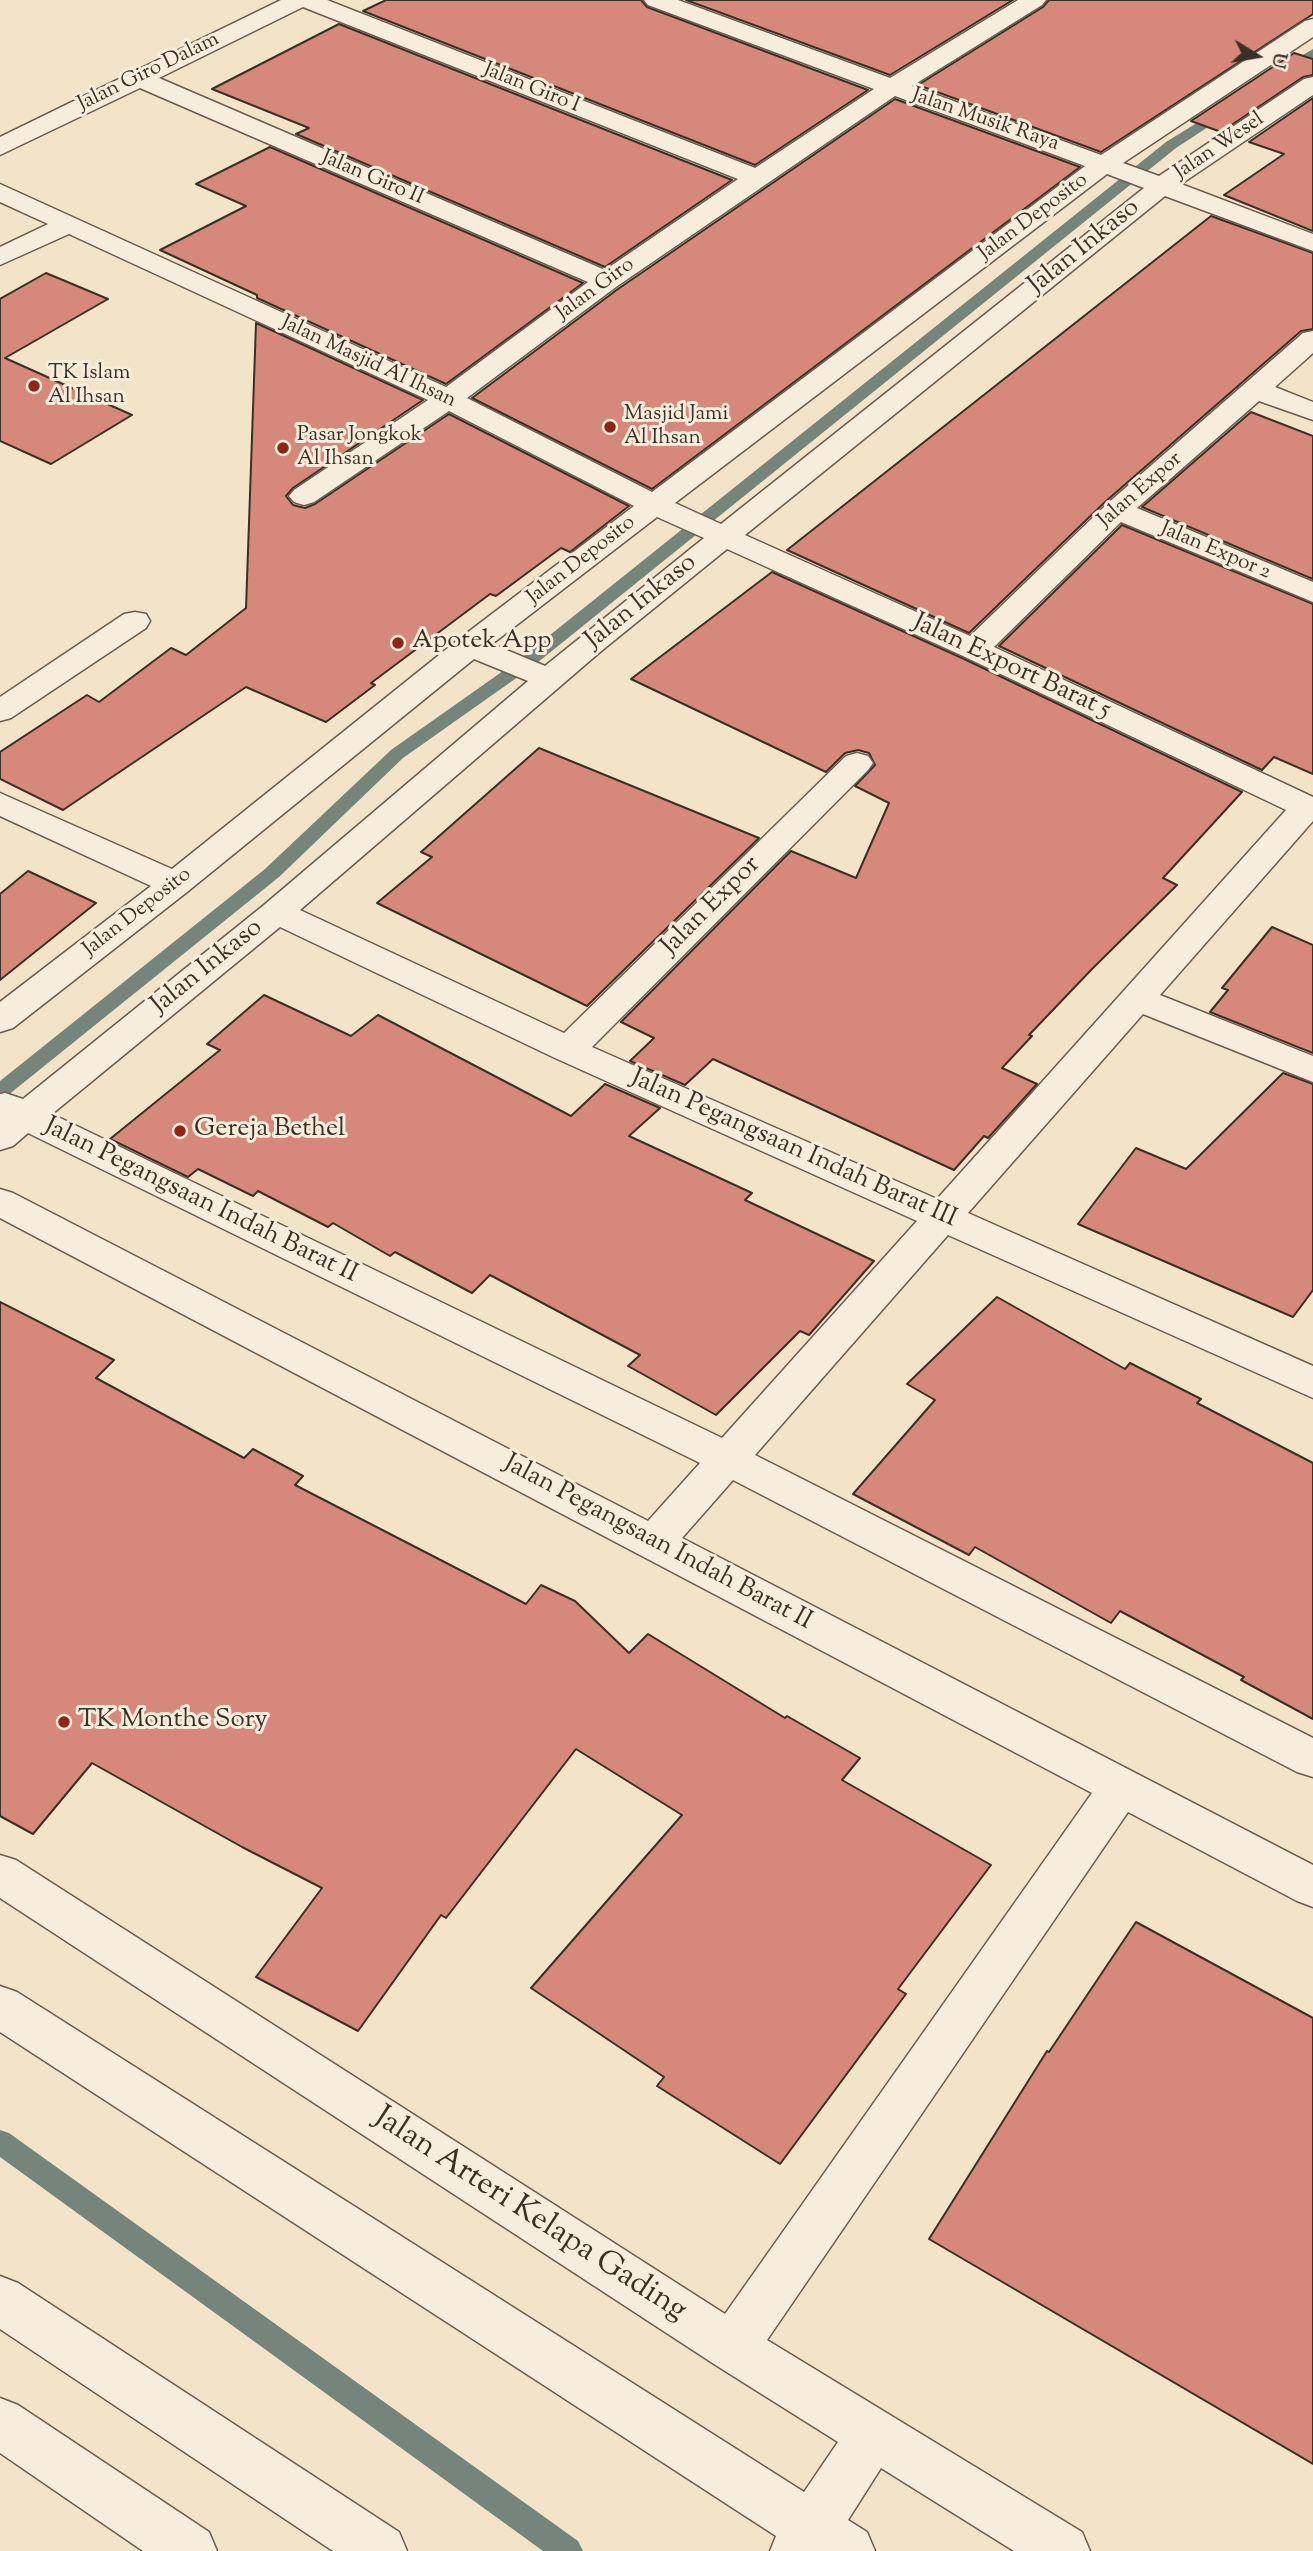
<!DOCTYPE html>
<html>
<head>
<meta charset="utf-8">
<style>
	body { margin:0 }
	#map { position:relative; width:1313px; height:2551px; overflow:hidden; background:#f3e4c9; font-family:"Sorts Mill Goudy",serif }
	canvas { display:block }
	.north { position:absolute; left:1222px; top:21px; width:70px; height:70px; -webkit-text-stroke:5px #f7eddc; paint-order:stroke; rotate:101deg; font-size:19px; font-weight:700; line-height:28px; text-align:center; color:#3c2f25 }
	.north::after { content:''; display:block; margin:auto; width:24px; height:32px; background:#3c2f25; clip-path:polygon(50% 0,100% 100%,50% 72%,0 100%) }
</style>
</head>
<body>
<div id="map">
<canvas width="1313" height="2551"></canvas>
<div class="north">U</div>
</div>
<script>
const c = document.querySelector('canvas').getContext('2d');
c.lineJoin = 'round';
function fill(path, color) {
  c.fillStyle = color;
  c.fill(path, 'evenodd');
}
function stroke(path, color, width, dash) {
  c.strokeStyle = color;
  c.lineWidth = width;
  c.lineCap = dash ? 'butt' : 'round';
  c.setLineDash(dash || []);
  c.stroke(path);
}
function write(font, color, halo, rows, align = 'center') {
  c.font = font + ' "Sorts Mill Goudy",serif';
  c.lineWidth = 6;
  c.setLineDash([]);
  c.textBaseline = 'middle';
  c.strokeStyle = halo;
  c.fillStyle = color;
  for (const [text, x, y, turn = 0] of rows) {
    c.save();
    c.translate(x, y);
    c.rotate((+turn || 0) * Math.PI / 180);
    c.textAlign = isNaN(turn) ? turn : align;
    if (halo) c.strokeText(text, 0, 0);
    c.fillText(text, 0, 0);
    c.restore();
  }
}
const stream = new Path2D(`
	M1313 49V59L1287 76H1277V70Z
	M1226 105 1231 106V112L1176 148 532 667 403 758 279 877 7 1096 0 1098V1081L265 869 391 750 520 659 1166 142Z
	M0 2130 9 2133 578 2541 583 2551H543L0 2157Z`);
const building = new Path2D(`
	M386 0H641L647 7 868 90 755 165 363 11Z
	M686 0H1013L890 75Z
	M1049 0H1313V14L1101 152 918 85 1043 7Z
	M339 24 732 180 605 267 296 134 309 128 212 89Z
	M1294 53 1313 59V75L1303 77 1221 132 1191 121Z
	M1313 98V231L1224 195 1284 154 1249 142Z
	M895 99 1080 167 652 489 472 398 618 289Z
	M270 147 583 283 446 384 257 298V295L160 250 246 206 196 184Z
	M1211 216 1313 253V329L1301 331 1105 502 969 633 787 550Z
	M46 273 108 299 5 358 132 415 51 464 0 441V299Z
	M256 323 423 400 293 488 286 496 293 505 305 508 315 504 449 414 629 506 570 552 561 548 496 596 490 594 371 683 375 685 326 722 246 687 63 810 0 779V752L87 695 99 702 171 648 186 655 246 608Z
	M1251 412 1313 436V579L1142 507Z
	M1122 525 1313 604V774L1274 757 1262 770 999 646Z
	M772 572 962 658 1242 792 1163 878 1177 885 1092 969 1029 1035 1032 1036 1002 1068 1037 1084 988 1138 984 1136 954 1170 713 1059 685 1085 630 1061 654 1038 621 1022 791 851 856 878 889 803 855 786 875 765 869 753 858 750 845 753 826 772 631 679Z
	M539 748 759 838 587 1006 377 903 432 857 421 852Z
	M28 871 96 903 0 980V894Z
	M1272 927 1313 945V1053L1210 1012 1228 990 1222 988Z
	M264 995 351 1036 378 1015 571 1116 605 1084 660 1108 629 1136 752 1193 745 1200 874 1261 809 1335 800 1331 716 1415 628 1366 640 1355 490 1275 472 1293 395 1252 390 1256 333 1223 328 1227 258 1191 253 1196 198 1169 188 1177 110 1139 220 1050 207 1044Z
	M1283 1073 1313 1084V1290L1293 1317 1078 1224 1136 1148 1186 1169Z
	M997 1297 1125 1369 1130 1363 1201 1399 1197 1403 1313 1463V1719L1241 1680 1244 1677 1120 1611 1111 1623 975 1547 969 1555 853 1494 935 1400 907 1384Z
	M0 1302 114 1360 96 1378 244 1458 253 1449 303 1476 295 1485 526 1604 541 1585 575 1601 629 1653 648 1634 785 1718 787 1716 860 1758 842 1780 991 1865 898 1989 906 1994 780 2164 657 2086 664 2077 531 1988 682 1815 576 1749 446 1918 441 1915 358 2031 256 1977 322 1888 242 1847 92 1763 33 1834 0 1816Z
	M1136 1922 1313 2018V2464L929 2239 1047 2051 1049 2052Z`);
const minor = new Path2D(`
	M281 0H327L755 168 874 89 648 5 644 0H678L890 78 1018 0H1046L1042 5 912 86 1101 155 1305 21 1313 19V37L1123 163 1159 176 1304 79 1313 77V95L1181 184 1313 234V251L1165 196 745 535 970 636 1107 504 1303 333 1313 331V353L1275 387 1313 402V420L1259 401 1137 508 1313 582V602L1121 522 994 647 1313 797V821L1160 995 1313 1056V1082L1143 1014 968 1213 1313 1366V1398L948 1235 755 1455 1313 1738V1777L1297 1772 733 1480 682 1538 1313 1865V1907L1297 1901 1128 1812 767 2340 1082 2532 1090 2551H1014L881 2468 848 2520 867 2532 875 2551H770L776 2536 0 2032V1986L17 1992 804 2492 838 2442 714 2364 0 1898V1855L16 1860 725 2314 1092 1793 0 1218V1189L13 1193 648 1521 700 1463 28 1133 13 1146 0 1150V1094L5 1093 23 1099 264 905 528 681 474 659 187 892 13 1028 0 1032V1002L151 886 0 816V793L172 869 459 639 634 506 449 411 314 502 304 505 294 502 289 496 294 490 428 400 69 234 0 265V247L48 224 0 202V184L446 387 588 282 140 88 0 155V137ZM303 7 738 179 605 270 159 78ZM895 96 1085 166 652 492 467 398 616 287ZM1107 174 1144 188 721 524 675 503ZM657 517 704 538 545 666 492 644ZM727 549 963 656 1286 810 937 1199 592 1047 868 770 873 763 868 756 857 753 846 756 564 1033 300 910 600 652ZM280 927 555 1058 917 1221 722 1438 52 1114Z
	M135 612 146 614 150 621 146 628 11 718 0 721V697L124 614Z
	M0 2276 18 2283 399 2532 407 2551H333L0 2329Z
	M0 2398 18 2405 209 2532 217 2551H143L0 2453Z`);
const markers = [
	[34,386,7,"#8f2418"],
	[610,427,7,"#8f2418"],
	[283,448,7,"#8f2418"],
	[398,643,7,"#8f2418"],
	[180,1131,7,"#8f2418"],
	[64,1722,7,"#8f2418"]
];
const farStreetnames = [
	["Jalan Giro Dalam",149,73,-26],
	["Jalan Giro I",531,89,22],
	["Jalan Musik Raya",985,121,19],
	["Jalan Wesel",1220,147,-34],
	["Jalan Giro II",372,179,23],
	["Jalan Deposito",1034,218,-37],
	["Jalan Giro",596,290,-36],
	["Jalan Masjid Al Ihsan",368,363,25],
	["Jalan Expor",1141,491,-41],
	["Jalan Expor 2",1215,552,23],
	["Jalan Deposito",582,561,-38],
	["Jalan Deposito",138,913,-38]
];
const farPoinames = [
	["TK Islam",48,374],
	["Al Ihsan",48,398],
	["Masjid Jami",624,415],
	["Al Ihsan",624,439],
	["Pasar Jongkok",297,436],
	["Al Ihsan",297,460]
];
const streetNames = [
	["Jalan Inkaso",1085,248,-39],
	["Jalan Inkaso",642,603,-39],
	["Jalan Export Barat 5",1011,668,25],
	["Jalan Expor",712,907,-45],
	["Jalan Inkaso",208,968,-39],
	["Jalan Pegangsaan Indah Barat III",793,1150,24],
	["Jalan Pegangsaan Indah Barat II",200,1202,26],
	["Jalan Pegangsaan Indah Barat II",657,1544,28]
];
const poiNames = [
	["Apotek App",412,643],
	["Gereja Bethel",194,1131],
	["TK Monthe Sory",78,1722]
];
const nearStreetnames = [
	["Jalan Arteri Kelapa Gading",529,2216,33]
];
fill(stream, '#75857b');
fill(building, '#d6897a');
stroke(building, '#3c2f25', 2);
stroke(minor, '#6a5c4e', 3);
fill(minor, '#f7eddc');
for (const [x, y, r, color] of markers) {
  const dot = new Path2D();
  dot.arc(x, y, r, 0, 2 * Math.PI);
  c.fillStyle = color;
  c.fill(dot);
  stroke(dot, '#f7eddc', 2.5);
}
write('21px', '#3c2f25', '#f7eddc', farStreetnames);
write('21px', '#3c2f25', '#f7eddc', farPoinames, 'left');
write('26px', '#3c2f25', '#f7eddc', streetNames);
write('26px', '#3c2f25', '#f7eddc', poiNames, 'left');
write('32px', '#3c2f25', '#f7eddc', nearStreetnames);
</script>
</body>
</html>
